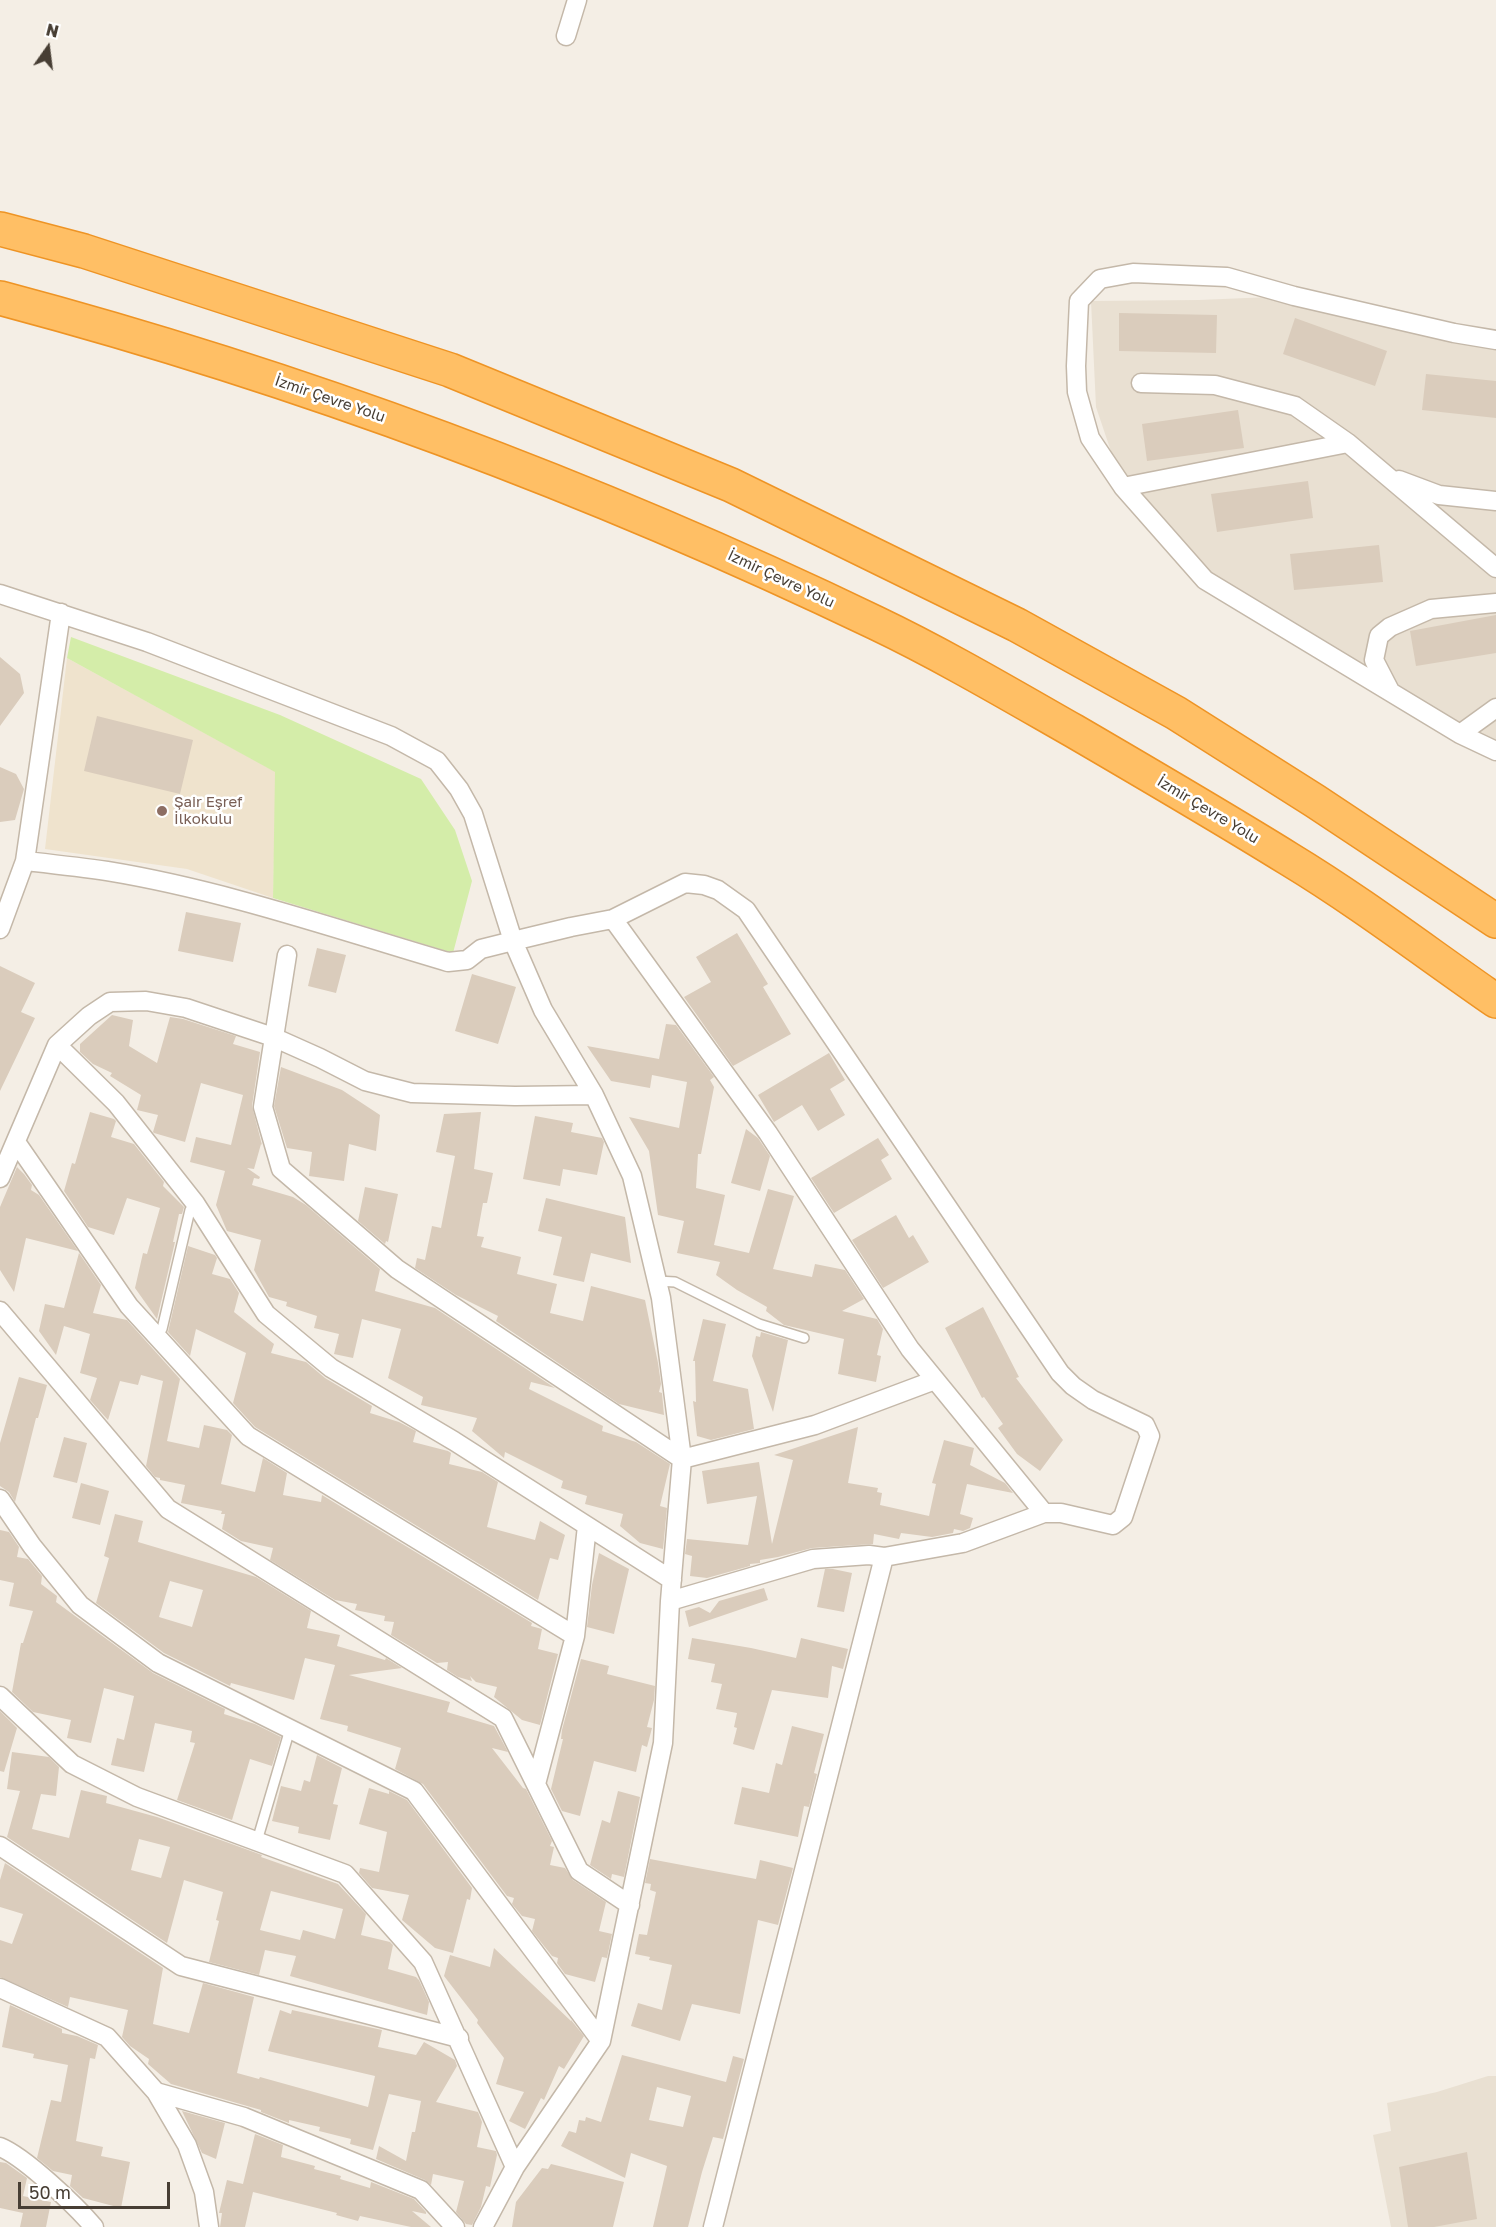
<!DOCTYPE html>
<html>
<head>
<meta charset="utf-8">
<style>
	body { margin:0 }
	#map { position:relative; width:1496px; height:2227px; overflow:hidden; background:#f4eee5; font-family:"Golos Text",sans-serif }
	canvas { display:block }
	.north { position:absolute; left:18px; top:18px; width:60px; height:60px; -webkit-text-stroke:4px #fff; paint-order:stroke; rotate:14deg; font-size:16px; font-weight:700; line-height:24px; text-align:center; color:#473e34 }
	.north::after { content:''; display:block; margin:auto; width:21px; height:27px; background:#473e34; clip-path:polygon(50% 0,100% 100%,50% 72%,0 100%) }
	.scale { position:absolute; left:18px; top:2182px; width:152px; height:27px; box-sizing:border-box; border:3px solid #473e34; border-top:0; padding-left:8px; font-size:18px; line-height:21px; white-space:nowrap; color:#473e34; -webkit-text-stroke:4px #fff; paint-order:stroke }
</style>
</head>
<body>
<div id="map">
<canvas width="1496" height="2227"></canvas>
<div class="north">N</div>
<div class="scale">50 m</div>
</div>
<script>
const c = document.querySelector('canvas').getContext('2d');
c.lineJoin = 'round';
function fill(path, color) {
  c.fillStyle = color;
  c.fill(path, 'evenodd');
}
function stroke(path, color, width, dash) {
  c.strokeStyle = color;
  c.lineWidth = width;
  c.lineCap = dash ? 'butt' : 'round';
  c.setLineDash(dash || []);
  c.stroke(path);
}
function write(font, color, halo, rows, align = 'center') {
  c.font = font + ' "Golos Text",sans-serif';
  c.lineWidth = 5;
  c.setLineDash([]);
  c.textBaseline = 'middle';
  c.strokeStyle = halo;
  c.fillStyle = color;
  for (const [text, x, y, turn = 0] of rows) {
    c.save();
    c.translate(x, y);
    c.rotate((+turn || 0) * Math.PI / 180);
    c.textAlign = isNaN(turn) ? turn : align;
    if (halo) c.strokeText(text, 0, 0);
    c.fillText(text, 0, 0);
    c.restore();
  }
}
const residential = new Path2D(`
	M1294 296 1496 340V751L1205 580 1123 487 1096 407 1091 301 1199 300Z
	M1488 2076H1496V2227H1391L1373 2135 1391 2131 1387 2103 1437 2092Z`);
const education = new Path2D(`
	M67 658 276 772 273 898 187 869 45 849Z`);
const green = new Path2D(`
	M71 637 280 715 421 779 455 830 472 881 453 953 273 898 275 772 67 658Z`);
const building = new Path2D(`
	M1119 313 1217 315 1216 353 1119 351Z
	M1295 318 1387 351 1375 386 1283 354Z
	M1426 374 1496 381V418L1422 410Z
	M1238 410 1244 448 1147 461 1142 424Z
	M1308 481 1313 518 1217 532 1211 494Z
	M1379 545 1383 582 1294 590 1290 554Z
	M1496 615V653L1416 666 1410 631Z
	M0 657 20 674 24 693 0 726Z
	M97 716 193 740 180 794 84 771Z
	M0 767 16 774 24 789 15 820 0 822Z
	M186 912 241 923 233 962 178 951Z
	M737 933 768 984 763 987 791 1034 733 1066 684 997 711 982 696 957Z
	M317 948 346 955 336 993 308 986Z
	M0 966 35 983 21 1012 35 1018 0 1091Z
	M472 974 516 987 498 1044 455 1031Z
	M112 1015 133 1020 129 1046 157 1063 170 1017 183 1019 236 1036 233 1044 260 1052 252 1106 262 1145 261 1144 254 1169 247 1168 260 1177 259 1179 254 1178 252 1185 293 1197 306 1205 380 1269 375 1291 435 1308 555 1388 531 1382 529 1389 603 1426 602 1431 636 1442 670 1464 660 1506 667 1508 663 1549 640 1543 620 1526 623 1514 585 1504 587 1496 561 1488 563 1481 505 1452 504 1458 472 1431 477 1418 421 1405 423 1397 388 1378 401 1329 362 1319 353 1358 334 1354 339 1334 314 1328 317 1316 286 1306 287 1302 269 1297 254 1270 261 1240 227 1231 216 1205 225 1171 190 1162 196 1137 231 1145 243 1095 201 1083 185 1142 154 1133 153 1132 158 1115 137 1110 141 1095 110 1076 112 1073 93 1064 80 1052V1044Z
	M666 1024 676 1025 714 1077 710 1080 714 1087 701 1154H698L696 1188 725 1195 714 1245 749 1253 768 1189 794 1196 773 1269 812 1277 815 1264 845 1270 864 1299 842 1311 877 1319 883 1329 877 1355 881 1356 876 1382 838 1374 844 1339 784 1325 766 1311 767 1307 737 1290 716 1275 720 1262 677 1253 684 1221 658 1215 649 1151 629 1117 679 1128 687 1082 652 1075 650 1088 611 1081 587 1046 659 1059Z
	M829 1053 845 1080 830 1089 845 1115 818 1131 802 1105 774 1122 758 1095Z
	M281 1067 342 1090 380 1115 376 1151 349 1144 344 1181 309 1176 312 1152 287 1148 274 1106Z
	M90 1112 114 1119 116 1121 111 1137 134 1144 164 1182 163 1186 184 1207 182 1214H179L173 1242H175L157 1319 135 1288 143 1253 147 1254 160 1208 127 1198 114 1235 88 1227 64 1191 72 1163 75 1164Z
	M481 1112 474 1169 493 1173 487 1203H483L477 1236 484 1237 481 1247 521 1257 517 1274 557 1284 550 1313 583 1321 591 1286 645 1300 658 1363 661 1384 659 1392 662 1393 664 1415 619 1404 496 1321 498 1316 456 1295 415 1268 417 1258 425 1260 432 1226 441 1228 455 1156 436 1152 444 1114Z
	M535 1116 573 1123 571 1132 602 1138 604 1142 597 1175 563 1169 560 1186 523 1179Z
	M746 1129 758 1138 770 1156 760 1191 731 1183Z
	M878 1138 889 1155 881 1160 892 1179 834 1213 811 1178Z
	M17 1167 24 1174 32 1185 31 1190 39 1195 78 1251 26 1238 14 1292 0 1270V1207Z
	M365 1187 398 1194 388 1242 386 1241 385 1244 358 1221Z
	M546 1198 625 1217 631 1263 591 1253 584 1282 553 1275 562 1237 538 1231Z
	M896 1215 909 1238 913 1235 929 1262 883 1288 852 1240Z
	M188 1246 215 1255 217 1258 212 1274 230 1279 239 1293 234 1312 274 1344 271 1353 306 1362 325 1378 372 1406 370 1413 399 1422 416 1431 413 1442 448 1451 451 1453 449 1464 482 1472 498 1482 487 1527 535 1540 540 1521 565 1535 558 1560 550 1558 538 1600 255 1427 233 1403 246 1353 196 1329 190 1356 168 1332Z
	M79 1253 101 1285 93 1313 127 1320 180 1379 167 1441 199 1448 204 1425 227 1430 232 1435 221 1484 255 1492 263 1458 287 1473 283 1495 321 1502 322 1495 532 1623 531 1626 542 1629 538 1649 558 1654 540 1725 522 1720 494 1697 497 1687 476 1682 470 1676 472 1681 458 1677 447 1670 448 1662 437 1663 391 1635 394 1622 384 1621 385 1616 355 1610 357 1604 335 1600 270 1560 273 1548 241 1541 222 1529 225 1514H221L222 1511 181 1503 185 1485 160 1480V1478L155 1477 146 1466 163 1381 141 1375 138 1385 120 1381 108 1420 90 1400 97 1378 80 1373 90 1334 64 1326 56 1355 39 1331 45 1304 64 1308Z
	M983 1307 1019 1377 1016 1378 1063 1440 1040 1471 1017 1454 998 1428 1003 1424 984 1397 982 1398 945 1328Z
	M703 1319 726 1324 713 1381 748 1389 754 1429 711 1440 697 1436 693 1401 696 1402 695 1361H693Z
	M761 1332 788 1340 773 1412 752 1356 756 1336 760 1337Z
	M19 1377 47 1385 38 1418H36L15 1502 9 1492 0 1486V1443Z
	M858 1427 848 1483 878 1488 877 1492 882 1493 880 1505 929 1516 936 1484 932 1483 944 1440 974 1448 970 1465 1005 1483 1013 1493 967 1484 960 1514 973 1518 970 1528 963 1531 954 1529 953 1533 932 1537 901 1533 899 1539 874 1534 873 1544 812 1548 778 1557 760 1560V1563L750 1564V1566L707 1578 690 1576 692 1556 685 1554 687 1539 748 1545 757 1496 707 1504 702 1471 759 1462 772 1544 793 1460 774 1455Z
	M64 1437 87 1443 77 1483 53 1477Z
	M81 1483 109 1491 100 1525 72 1518Z
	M115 1514 143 1521 138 1542 256 1577 311 1611 307 1628 340 1635 337 1646 385 1660 386 1658 402 1668 349 1675 450 1702 447 1712 494 1726 508 1752 492 1748 523 1788 526 1789 552 1841 550 1846 554 1847 550 1865 565 1868 573 1880 606 1902 599 1931 612 1934 607 1958 602 1957 595 1982 565 1974 557 1963 558 1958 552 1956 532 1931 535 1919 522 1916 512 1904 514 1898 507 1896 423 1784 395 1769 401 1748 347 1731 348 1726 320 1719 335 1665 305 1658 294 1700 231 1683 230 1686 164 1653 96 1603 109 1558 104 1556ZM170 1581 203 1590 192 1627 159 1617Z
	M0 1530 9 1532 19 1547 17 1557 28 1559 42 1576 41 1584 57 1596 56 1602 153 1673 225 1709 224 1714 255 1724 281 1737 272 1766 250 1759 232 1820 177 1800 195 1743 190 1742 192 1731 155 1723 144 1772 111 1765 117 1738 124 1740 134 1696 104 1688 91 1743 67 1738 71 1720 33 1712 12 1692 21 1643H23L33 1611 9 1606 14 1583 0 1580Z
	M599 1553 629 1569 614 1634 587 1627 592 1585Z
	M825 1569H833L852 1573 844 1612 817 1607Z
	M764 1588 768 1600 689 1627 685 1611 699 1607 710 1613 719 1601Z
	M692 1638 751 1648 796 1658 801 1638 848 1649 843 1669 832 1666 828 1698 772 1690 754 1750 733 1744 737 1728 734 1727 737 1713 716 1709 722 1684 711 1682 715 1664 688 1659Z
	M581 1659 609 1666 607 1674 655 1686 654 1700 647 1727 652 1728 647 1747 642 1745 636 1772 594 1761 580 1816 562 1811 551 1789 563 1739H561L562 1730Z
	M0 1711 17 1728 4 1772 0 1771Z
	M792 1726 824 1734 814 1773 817 1774 809 1807 804 1806 798 1837 734 1824 742 1787 769 1793 776 1763 782 1765Z
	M12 1752 49 1757 59 1767 56 1796 41 1794 32 1829 69 1838 81 1790 107 1796 106 1803 157 1817 262 1855 261 1857 338 1884 366 1914 361 1935 390 1942 393 1945 388 1969 416 1977 419 1980 429 2002 427 2015 290 1976 296 1956 265 1950 259 1975 209 1962 219 1921 216 1920 223 1892 184 1880 167 1943 7 1837 20 1791 7 1789ZM139 1839 170 1847 161 1878 131 1870ZM271 1891 343 1909 335 1939 303 1930 300 1940 260 1930Z
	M317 1755 342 1768 333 1804 338 1805 330 1840 298 1833 299 1827 272 1821 281 1786 301 1791 304 1780 310 1782Z
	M369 1788 389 1794V1791L407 1800 472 1888 470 1900 467 1899 453 1953 435 1948 402 1920 409 1895 372 1888 359 1873 360 1868 379 1872 387 1832 359 1824Z
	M618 1791 640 1797 624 1877 612 1874 611 1879 590 1865 602 1820 610 1823Z
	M650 1859 756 1879 760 1860 793 1868 778 1925 758 1920 740 2014 692 2004 680 2041 631 2026 638 2003 662 2010 672 1965 649 1960 650 1957 635 1954 639 1934 647 1935 656 1892 650 1890 651 1884 645 1883Z
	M5 1863 163 1968 153 2024 189 2033 203 1983 254 1997 237 2073 259 2079 260 2077 368 2107 375 2076 268 2051 280 2010 291 2014 292 2010 382 2030 378 2047 416 2055 424 2042 455 2060 457 2066 436 2102 478 2112 482 2122 477 2147 496 2151 497 2155 490 2187 486 2186 481 2207 472 2225 466 2224 456 2212 464 2181 433 2174 431 2185 425 2180 376 2159 379 2146 406 2161 412 2132H415L421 2101 389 2094 373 2150 350 2144 351 2139 319 2131 320 2127 289 2120V2123L261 2112V2110L171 2084 148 2064 149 2059 130 2046 122 2037 128 2010 70 1997 68 2007 0 1977V1940L12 1944 23 1914 0 1907V1880Z
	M494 1948 571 2021V2020L584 2036 564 2069 559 2066 544 2100 541 2098 525 2129 509 2121 524 2092 496 2084 504 2058 477 2023 478 2020 444 1976 450 1955 490 1967Z
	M10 2005 62 2029V2033L77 2036 98 2045 95 2059 90 2058 76 2141 103 2147 101 2156 130 2162 121 2208 83 2198 70 2186 72 2175 53 2171 37 2158 51 2100 61 2102 68 2065 33 2058 34 2054 2 2047Z
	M622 2055 726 2082 733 2056 744 2059 723 2139 713 2137 702 2172 688 2227H653L667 2166 631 2153 625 2178 561 2146 569 2131 576 2133 579 2120 585 2121 586 2117 601 2122ZM657 2087 691 2096 683 2127 649 2120Z
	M182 2111 225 2123 216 2159 202 2153Z
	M255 2134 283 2145 281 2157 315 2166 314 2169 341 2176 340 2179 370 2188 371 2182 414 2199 426 2212V2214L412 2211 431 2227H411L360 2216 358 2221 336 2215 337 2213 253 2192 245 2227H220L222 2213H219L227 2180 243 2184Z
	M1467 2152 1477 2219 1434 2227H1408L1399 2167Z
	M0 2162 6 2163 27 2178 23 2196 51 2202 46 2227H20L23 2213 0 2208Z
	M551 2164 624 2182 613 2227H512L516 2202 542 2168 548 2169Z`);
const service = new Path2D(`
	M657 1281 675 1282 759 1324 804 1338
	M157 1336 162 1329 190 1210 195 1203
	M257 1841 290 1729`);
const minor = new Path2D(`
	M566 36 577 0
	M1496 340 1454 333 1294 296 1227 277 1133 273 1100 279 1079 301 1076 366 1077 392 1090 438 1123 487 1205 580 1460 734 1496 751
	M1141 383 1215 385 1295 406 1348 443 1496 568
	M1399 480 1439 495 1496 501
	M1123 487 1348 443
	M0 594 147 642 391 736 437 761 459 789 473 814 513 941 543 1010 594 1095
	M1390 691 1374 660 1379 636 1390 627 1431 609 1496 603
	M1460 734 1496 708
	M25 861C52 864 80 867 107 871 223 890 336 929 448 962L467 960 481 949 513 941 571 927 613 919 685 883 704 885 718 890 746 910 1060 1373 1073 1386 1093 1400 1145 1425 1150 1436 1123 1517 1113 1525 1061 1513H1044L963 1543 884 1557 869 1555 813 1559 670 1601
	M613 919 768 1133 910 1349 1044 1513
	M0 929 25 861 61 613
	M287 955 263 1107 281 1169 397 1269 682 1459 815 1425 935 1380
	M57 1045 116 1103 195 1203 266 1314 331 1368 454 1441 672 1580
	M16 1142 129 1306 248 1436 575 1636
	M0 1178 57 1045 89 1016 110 1002 146 1001 186 1008 273 1037 320 1058 365 1081 412 1093 515 1096 594 1095 632 1176 661 1298 682 1459 670 1601 663 1743 601 2041 515 2167 483 2227
	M0 1311 168 1509 503 1718 579 1871 630 1905
	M0 1499 32 1546 80 1605 158 1663 414 1791 601 2041
	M0 1696 72 1764 137 1797 345 1874 423 1962 515 2167
	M536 1784 575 1636 587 1526
	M0 1846 181 1966 459 2038
	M0 1988 107 2037 156 2092 187 2145 204 2192 209 2227
	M156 2092 244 2117 421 2190 455 2227
	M0 2147C25 2157 76 2206 94 2227
	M713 2227 884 1557`);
const motorway = new Path2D(`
	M0 229 84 251 450 370 731 485 1017 625 1176 713 1315 801 1496 921
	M0 298C301 378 595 488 876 623 943 655 1009 694 1074 731 1146 773 1218 815 1289 859 1360 902 1428 954 1496 1001`);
const markers = [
	[162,811,6,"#8d6e63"]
];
const streetNames = [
	["İzmir Çevre Yolu",330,399,19],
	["İzmir Çevre Yolu",781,579,25],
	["İzmir Çevre Yolu",1208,810,31]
];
const educationNames = [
	["Şair Eşref",174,802],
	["İlkokulu",174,819]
];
fill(residential, '#e9e0d2');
fill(education, '#efe3cd');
fill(green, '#d4eda9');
fill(building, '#daccbc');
stroke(service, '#c4b8a9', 12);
stroke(minor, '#c4b8a9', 21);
stroke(motorway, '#ee9425', 36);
stroke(service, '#fff', 9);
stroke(minor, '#fff', 18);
stroke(motorway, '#ffbf65', 33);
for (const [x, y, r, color] of markers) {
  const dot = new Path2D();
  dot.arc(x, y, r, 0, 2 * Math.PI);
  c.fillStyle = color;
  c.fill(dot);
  stroke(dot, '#fff', 2);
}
write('15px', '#473e34', '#fff', streetNames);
write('15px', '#785e54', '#fff', educationNames, 'left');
</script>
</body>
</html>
